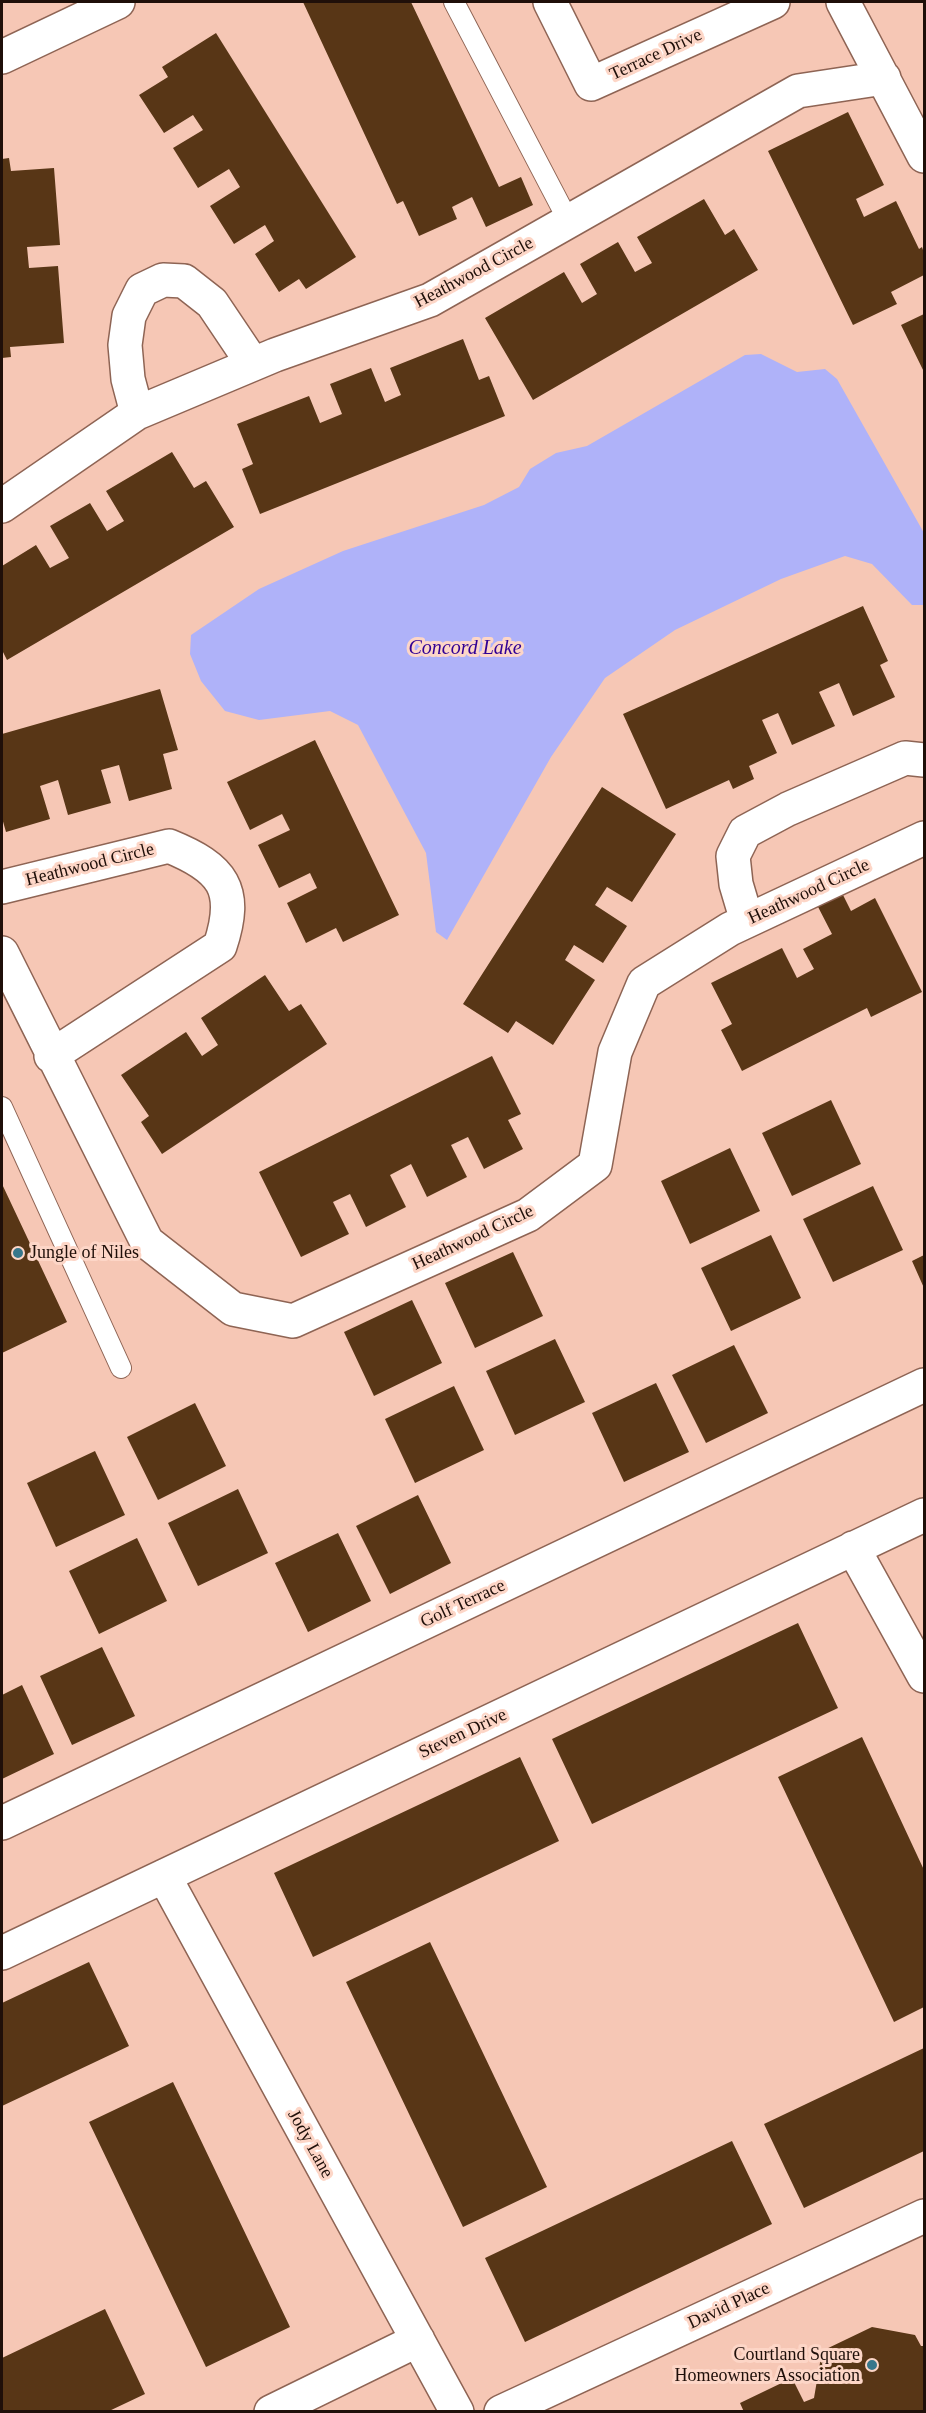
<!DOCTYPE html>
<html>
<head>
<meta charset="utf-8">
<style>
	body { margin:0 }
	#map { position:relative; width:926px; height:2413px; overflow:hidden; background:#f6c7b5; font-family:"Times New Roman",serif }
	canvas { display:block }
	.frame { position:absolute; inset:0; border:3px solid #1f0f09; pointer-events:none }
</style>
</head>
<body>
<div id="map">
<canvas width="926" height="2413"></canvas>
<div class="frame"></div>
</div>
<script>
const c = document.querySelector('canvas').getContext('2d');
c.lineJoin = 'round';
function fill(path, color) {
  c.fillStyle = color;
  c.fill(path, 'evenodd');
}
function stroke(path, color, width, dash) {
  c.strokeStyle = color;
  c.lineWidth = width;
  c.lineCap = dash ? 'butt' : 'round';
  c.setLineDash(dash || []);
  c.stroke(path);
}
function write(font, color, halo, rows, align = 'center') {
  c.font = font + ' "Times New Roman",serif';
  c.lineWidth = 6;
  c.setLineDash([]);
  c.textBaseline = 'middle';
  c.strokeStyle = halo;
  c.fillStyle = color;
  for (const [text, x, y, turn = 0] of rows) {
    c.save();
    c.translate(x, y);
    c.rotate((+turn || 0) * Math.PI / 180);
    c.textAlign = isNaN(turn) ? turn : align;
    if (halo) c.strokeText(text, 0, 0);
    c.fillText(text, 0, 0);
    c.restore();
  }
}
const water = new Path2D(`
	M761 354 797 372 825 369 837 379 924 533V605H912L872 564 845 556 781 579 675 630 605 678 551 757 447 940 436 932 426 853 358 725 330 711 259 720 225 711 201 681 190 654 191 635 259 589 343 551 484 505 519 487 530 469 556 453 587 446 745 355Z`);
const building = new Path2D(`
	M303 2H411L499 187 521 177 533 205 486 227 472 197 452 207 457 219 419 236 403 201 397 204Z
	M216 33 356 257 306 289 299 279 279 292 255 254 274 241 265 225 234 244 210 206 240 187 229 169 198 188 173 148 203 130 193 115 164 133 139 95 168 77 162 67Z
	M848 112 884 185 856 199 864 217 896 201 919 249 922 247 924 253V275L891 292 897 304 853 325 768 151Z
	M9 158 11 171 54 168 60 245 27 247 29 268 58 266 64 343 10 347 11 357 2 358V159Z
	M704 199 725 235 734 229 758 270 533 400 485 318 564 272 582 303 597 294 580 264 618 242 635 272 652 263 637 237Z
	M924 314V372L901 325Z
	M463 339 479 380 489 376 505 416 260 514 242 469 253 464 237 424 309 396 320 423 342 414 330 384 371 368 385 402 401 395 390 368Z
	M172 452 194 488 206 481 234 527 7 660 2 650V566L36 545 50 568 69 558 50 526 90 503 107 531 124 521 106 491Z
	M863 606 888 661 880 665 895 697 853 716 839 683 819 692 835 726 792 745 778 713 762 720 777 753 749 766 754 779 733 789 729 780 666 809 623 714Z
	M160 689 178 750 163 754 172 789 129 801 119 765 101 770 111 803 68 815 58 780 40 786 50 819 6 832 2 818V734Z
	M315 740 399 915 343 942 336 928 306 943 287 903 317 888 310 873 279 888 258 845 290 830 282 814 250 830 227 782Z
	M602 787 676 834 632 902 607 887 595 905 627 926 603 963 574 945 565 960 595 980 553 1045 516 1021 508 1033 463 1004Z
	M840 889 851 911 875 898 922 992 871 1017 867 1008 742 1071 721 1030 732 1024 711 983 782 948 797 978 814 969 803 949 832 934 815 901Z
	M265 975 289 1011 301 1004 327 1044 162 1154 141 1122 149 1116 121 1075 186 1032 202 1056 218 1045 201 1018Z
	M492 1056 521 1114 508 1120 523 1149 484 1169 468 1137 451 1145 467 1177 427 1197 411 1164 390 1175 406 1207 366 1227 350 1194 333 1202 349 1234 301 1257 259 1172Z
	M831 1100 861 1164 792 1196 762 1133Z
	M730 1148 760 1211 690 1244 661 1181Z
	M2 1184 67 1322 2 1353Z
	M873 1186 903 1250 833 1282 803 1219Z
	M771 1235 801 1298 731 1331 701 1268Z
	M513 1252 543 1316 475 1348 445 1283Z
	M924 1255V1288L912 1261Z
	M412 1300 442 1363 374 1396 344 1332Z
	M555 1339 585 1402 515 1435 486 1371Z
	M734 1345 768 1413 706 1443 672 1375Z
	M656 1383 689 1452 624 1482 592 1413Z
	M454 1386 484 1450 415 1483 385 1419Z
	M195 1403 226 1466 158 1500 127 1437Z
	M95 1451 125 1515 56 1547 27 1483Z
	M238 1489 268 1553 198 1586 168 1523Z
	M418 1495 451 1563 390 1594 356 1526Z
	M338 1533 371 1601 308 1632 275 1563Z
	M137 1538 167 1601 99 1634 69 1571Z
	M798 1623 838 1708 592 1824 552 1739Z
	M102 1647 135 1716 72 1745 40 1676Z
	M22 1685 54 1754 2 1779V1695Z
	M862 1737 924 1870V2007L894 2022 778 1777Z
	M520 1757 559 1841 313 1957 274 1873Z
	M430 1942 547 2187 463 2227 346 1982Z
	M89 1962 129 2046 2 2106V2003Z
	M924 2048V2151L804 2208 764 2124Z
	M173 2082 290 2327 206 2367 89 2122Z
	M732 2141 772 2224 525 2342 485 2258Z
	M105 2309 145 2394 107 2412H2V2358Z
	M872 2327 915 2335 921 2346H924V2412H744L740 2403 792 2378 804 2402 814 2398 822 2351Z`);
const service = new Path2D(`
	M454 2 569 222
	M2 1107 121 1368`);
const minor = new Path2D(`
	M550 2 591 84 773 2
	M843 2 924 156
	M2 57 118 2
	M137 413 128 379 125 345 129 316 142 290 163 280 184 281 212 303 253 364
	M2 506 137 413 275 355 430 300 798 91 884 78
	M2 887 169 846C223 868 239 889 220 946L51 1056
	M747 921 736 884 733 856 745 832 788 809 905 758 924 760
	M2 953 147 1242 233 1309 293 1321 528 1215 595 1165 615 1052 644 983 730 929 924 838
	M853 1548 924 1676
	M2 1823 924 1385
	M164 1876 457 2412
	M2 1953 924 1515
	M271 2412 418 2340
	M501 2412 924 2216`);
const markers = [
	[18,1253,6,"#38778b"],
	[872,2365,6,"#38778b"]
];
const streetNames = [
	["Terrace Drive",656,55,-25],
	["Heathwood Circle",474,273,-28],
	["Heathwood Circle",90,865,-14],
	["Heathwood Circle",809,892,-25],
	["Heathwood Circle",473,1238,-25],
	["Golf Terrace",463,1604,-25],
	["Steven Drive",463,1734,-25],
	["Jody Lane",310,2144,61],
	["David Place",729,2306,-25]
];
const poiNames = [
	["Jungle of Niles",30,1253],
	["Courtland Square",860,2355,"right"],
	["Homeowners Association",860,2376,"right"]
];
const waterNames = [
	["Concord Lake",465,649]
];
fill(water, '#afb2f9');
fill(building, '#583616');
stroke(service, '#8e6454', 22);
stroke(minor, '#8e6454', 36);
stroke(service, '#fff', 20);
stroke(minor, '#fff', 33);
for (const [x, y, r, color] of markers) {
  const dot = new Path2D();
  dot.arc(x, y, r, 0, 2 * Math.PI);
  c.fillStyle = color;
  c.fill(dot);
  stroke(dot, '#fdd6c7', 2);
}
write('18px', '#1f0f09', '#fdd6c7', streetNames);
write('18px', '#1f0f09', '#fdd6c7', poiNames, 'left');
write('italic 20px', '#310094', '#fdd6c7', waterNames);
</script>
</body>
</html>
